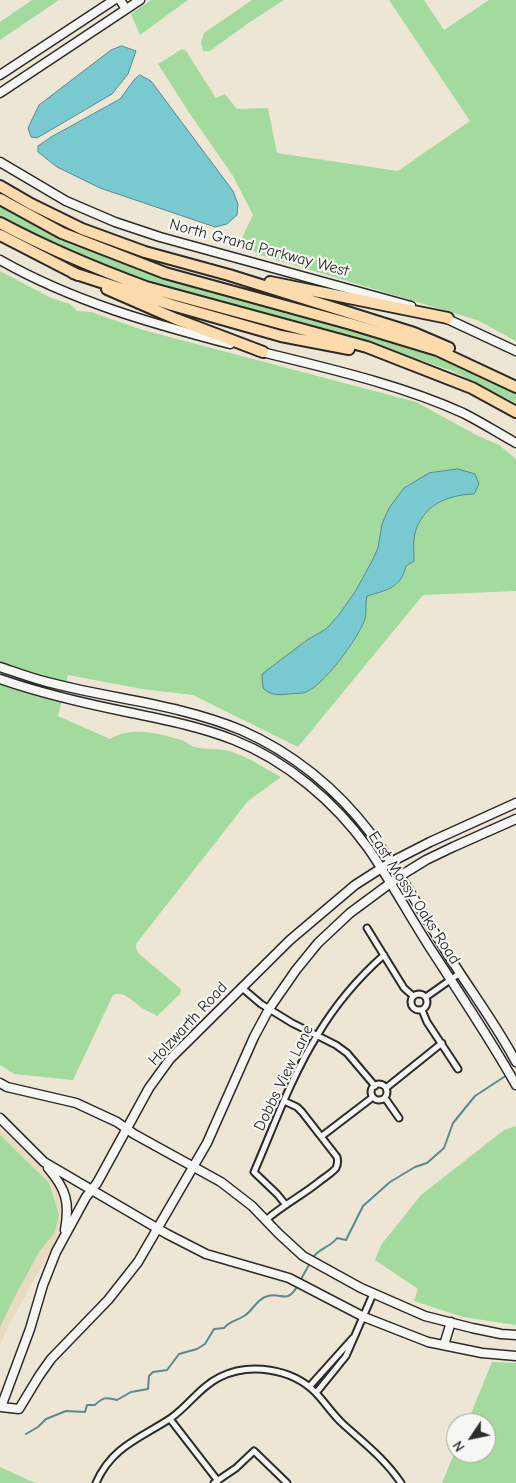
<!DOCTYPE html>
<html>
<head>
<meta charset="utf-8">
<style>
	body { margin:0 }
	#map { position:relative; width:516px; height:1483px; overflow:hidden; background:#eee6d5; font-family:"Comic Neue",sans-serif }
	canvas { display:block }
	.north { position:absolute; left:446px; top:1413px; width:50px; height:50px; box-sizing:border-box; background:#f6f6f2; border:1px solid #a5a5a2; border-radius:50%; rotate:236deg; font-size:14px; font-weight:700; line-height:20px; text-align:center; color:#2b2b2b }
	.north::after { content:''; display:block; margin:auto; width:18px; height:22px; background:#2b2b2b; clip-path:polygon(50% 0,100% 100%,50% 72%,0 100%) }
</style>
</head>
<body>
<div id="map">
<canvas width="516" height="1483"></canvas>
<div class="north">N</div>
</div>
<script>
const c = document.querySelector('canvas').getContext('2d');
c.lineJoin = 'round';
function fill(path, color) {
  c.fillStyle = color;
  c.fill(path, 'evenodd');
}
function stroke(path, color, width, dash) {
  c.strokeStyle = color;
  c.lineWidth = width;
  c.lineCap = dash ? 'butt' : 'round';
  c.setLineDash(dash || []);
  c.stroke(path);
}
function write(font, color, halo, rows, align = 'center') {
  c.font = font + ' "Comic Neue",sans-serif';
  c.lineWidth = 4.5;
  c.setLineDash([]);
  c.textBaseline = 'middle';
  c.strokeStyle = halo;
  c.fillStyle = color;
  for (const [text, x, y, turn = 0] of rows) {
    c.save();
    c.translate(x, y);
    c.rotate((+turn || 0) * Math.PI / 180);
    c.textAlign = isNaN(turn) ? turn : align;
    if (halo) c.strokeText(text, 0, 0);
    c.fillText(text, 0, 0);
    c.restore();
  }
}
const built = new Path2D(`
	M0 1129 37 1162 56 1183 73 1210 8 1327 0 1346Z`);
const green = new Path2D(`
	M32 0H59L0 40V22Z
	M151 0H188L140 35 131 14Z
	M252 0H284L247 24 210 51H203L201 42 204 33Z
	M389 0H424L444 30 489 0H516V341L477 320 257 254 241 240 253 215 233 176 188 111 158 64 182 49 186 51 216 98 225 94 237 109 268 108 277 153 398 171 470 121Z
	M0 205C121 280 263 299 397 341 439 354 477 373 516 391V403L452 371 397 352 179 292 112 271 28 233 0 218Z
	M0 271 51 298 70 304 77 311 91 312 143 330 416 402 478 436 499 445 516 459V591L423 595 298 747 193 695 142 689 68 675 58 716 110 739C130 726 159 733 181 740 186 741 189 745 194 747 206 750 218 748 229 751 247 756 264 768 281 777L248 801 136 944V948L139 954 181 989 180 994 157 1016C152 1013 147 1011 142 1008 133 1002 124 990 113 995L73 1080 14 1074 0 1065Z
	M516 1126V1325L463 1317 414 1301 418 1289 375 1260 381 1245 421 1195 504 1130Z
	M0 1135 49 1183 59 1215 55 1232 39 1252 14 1298 0 1327Z
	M492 1362 516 1363V1483H442L456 1449V1453H486V1423H467Z
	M0 1467 35 1483H0Z`);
const water = new Path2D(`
	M122 46 136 51 128 74 112 94 37 138 31 137 28 128 39 105 111 50Z
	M140 75 151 81 233 191 238 204 237 215 227 224 215 227 100 188 57 167 38 152V146L51 137 120 99 134 80Z
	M458 469 475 474 479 484 474 494C447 495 423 505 415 533 413 541 414 552 414 561L406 566C401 588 387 590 367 596 365 604 367 612 365 619 359 637 322 689 303 693 299 694 293 693 288 694 277 695 272 696 263 688L262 674 307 640 326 629 338 616 355 592 372 561 378 548 382 524 389 508 404 488 429 473Z`);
const stream = new Path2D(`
	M312 1259C318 1248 330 1248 337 1238L346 1240 363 1206 390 1182 415 1167 427 1163 444 1148 453 1123 475 1096 507 1075
	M300 1281 310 1263
	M26 1434 38 1427 46 1419 66 1411 85 1412 87 1405H95C103 1397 106 1397 117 1400L131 1392 148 1389 149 1376 153 1372 167 1370 179 1354 197 1349 205 1344 214 1329 224 1328C230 1321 236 1321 244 1316 253 1311 256 1299 268 1296 282 1292 287 1305 298 1285`);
const street = new Path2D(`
	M367 928 404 988 413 996
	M241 987 261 1004 292 1023 336 1045 347 1053 375 1086
	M411 1002a8 8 0 1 1 16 0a8 8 0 1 1-16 0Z
	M426 997 460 973
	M422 1010 427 1022 458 1069
	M371 1092a8 8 0 1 1 16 0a8 8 0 1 1-16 0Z
	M386 1088 442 1043
	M385 1098 399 1118
	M322 1136 373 1097
	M286 1205 277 1194 254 1172C274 1126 291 1077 318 1034 336 1004 358 978 384 955
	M266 1220C283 1205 303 1195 320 1181 325 1177 332 1173 336 1168 338 1164 338 1161 337 1157L302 1112 297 1107 284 1101
	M309 1387 353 1338
	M316 1393 346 1356 373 1294
	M170 1419 218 1481
	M96 1483C112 1446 141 1438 171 1418 189 1405 201 1386 220 1377 250 1362 292 1369 315 1392 325 1402 332 1414 343 1424 364 1443 385 1459 401 1483
	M214 1483 236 1468 254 1451 287 1483`);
const secondary = new Path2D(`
	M120 0 126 9
	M0 75 114 0
	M0 93 140 0
	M0 162 66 201 115 222 160 237 411 306
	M0 260C72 301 150 323 230 344
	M443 317 516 351
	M258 351C326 368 399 384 463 413 481 422 498 433 516 443
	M0 667C15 672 31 678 47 682 111 699 179 704 241 730 293 753 338 790 372 835 400 872 423 914 447 953 470 990 496 1024 516 1062
	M0 679C43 694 87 704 132 713 166 720 201 727 234 740 287 761 335 802 368 848 393 884 413 923 438 960 465 1002 492 1042 516 1085
	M516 803 430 842 391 862 355 885 290 940 170 1059 149 1088 97 1183 86 1197 56 1252 43 1285 30 1329 1 1407 19 1409 39 1376 51 1359 108 1300 138 1262 207 1143 254 1037 269 1009 296 970 318 943 350 913 400 876 426 860 453 847 516 819
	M0 1083 7 1087 76 1103 117 1122 134 1134 221 1182 252 1206 279 1234 303 1256 361 1288 425 1316 472 1328 501 1334 516 1335
	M0 1118 44 1162 167 1234 206 1254 289 1278 364 1317 428 1342 482 1353 516 1356
	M48 1168C66 1189 70 1202 65 1230
	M444 1345 451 1322`);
const highway = new Path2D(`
	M0 186 31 204 82 229 145 252 229 275 414 333 449 348
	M0 199 62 233 165 273 351 324 437 350 516 387
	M0 223C49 249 94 268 146 287L367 347 472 388 516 412
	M0 235 78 275
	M73 273 172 305 281 336 349 349
	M270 282 448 318
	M107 289 176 319 263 352`);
const streetNames = [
	["North Grand Parkway West",259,248,15],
	["East Mossy Oaks Road",414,898,57],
	["Holzwarth Road",188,1024,-47],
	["Dobbs View Lane",284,1078,-64]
];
fill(built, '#e8dbc1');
fill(green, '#a3da9e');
fill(water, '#79cad0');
stroke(water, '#5a8a8e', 1);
stroke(stream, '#5a8a8e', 2);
stroke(street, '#2b2b2b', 9);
stroke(secondary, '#2b2b2b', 11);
stroke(highway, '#2b2b2b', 14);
stroke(street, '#f6f6f2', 5);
stroke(secondary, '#f6f6f2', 8);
stroke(highway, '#fddbac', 10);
write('16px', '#2b2b2b', '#f6f6f2', streetNames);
</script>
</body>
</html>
